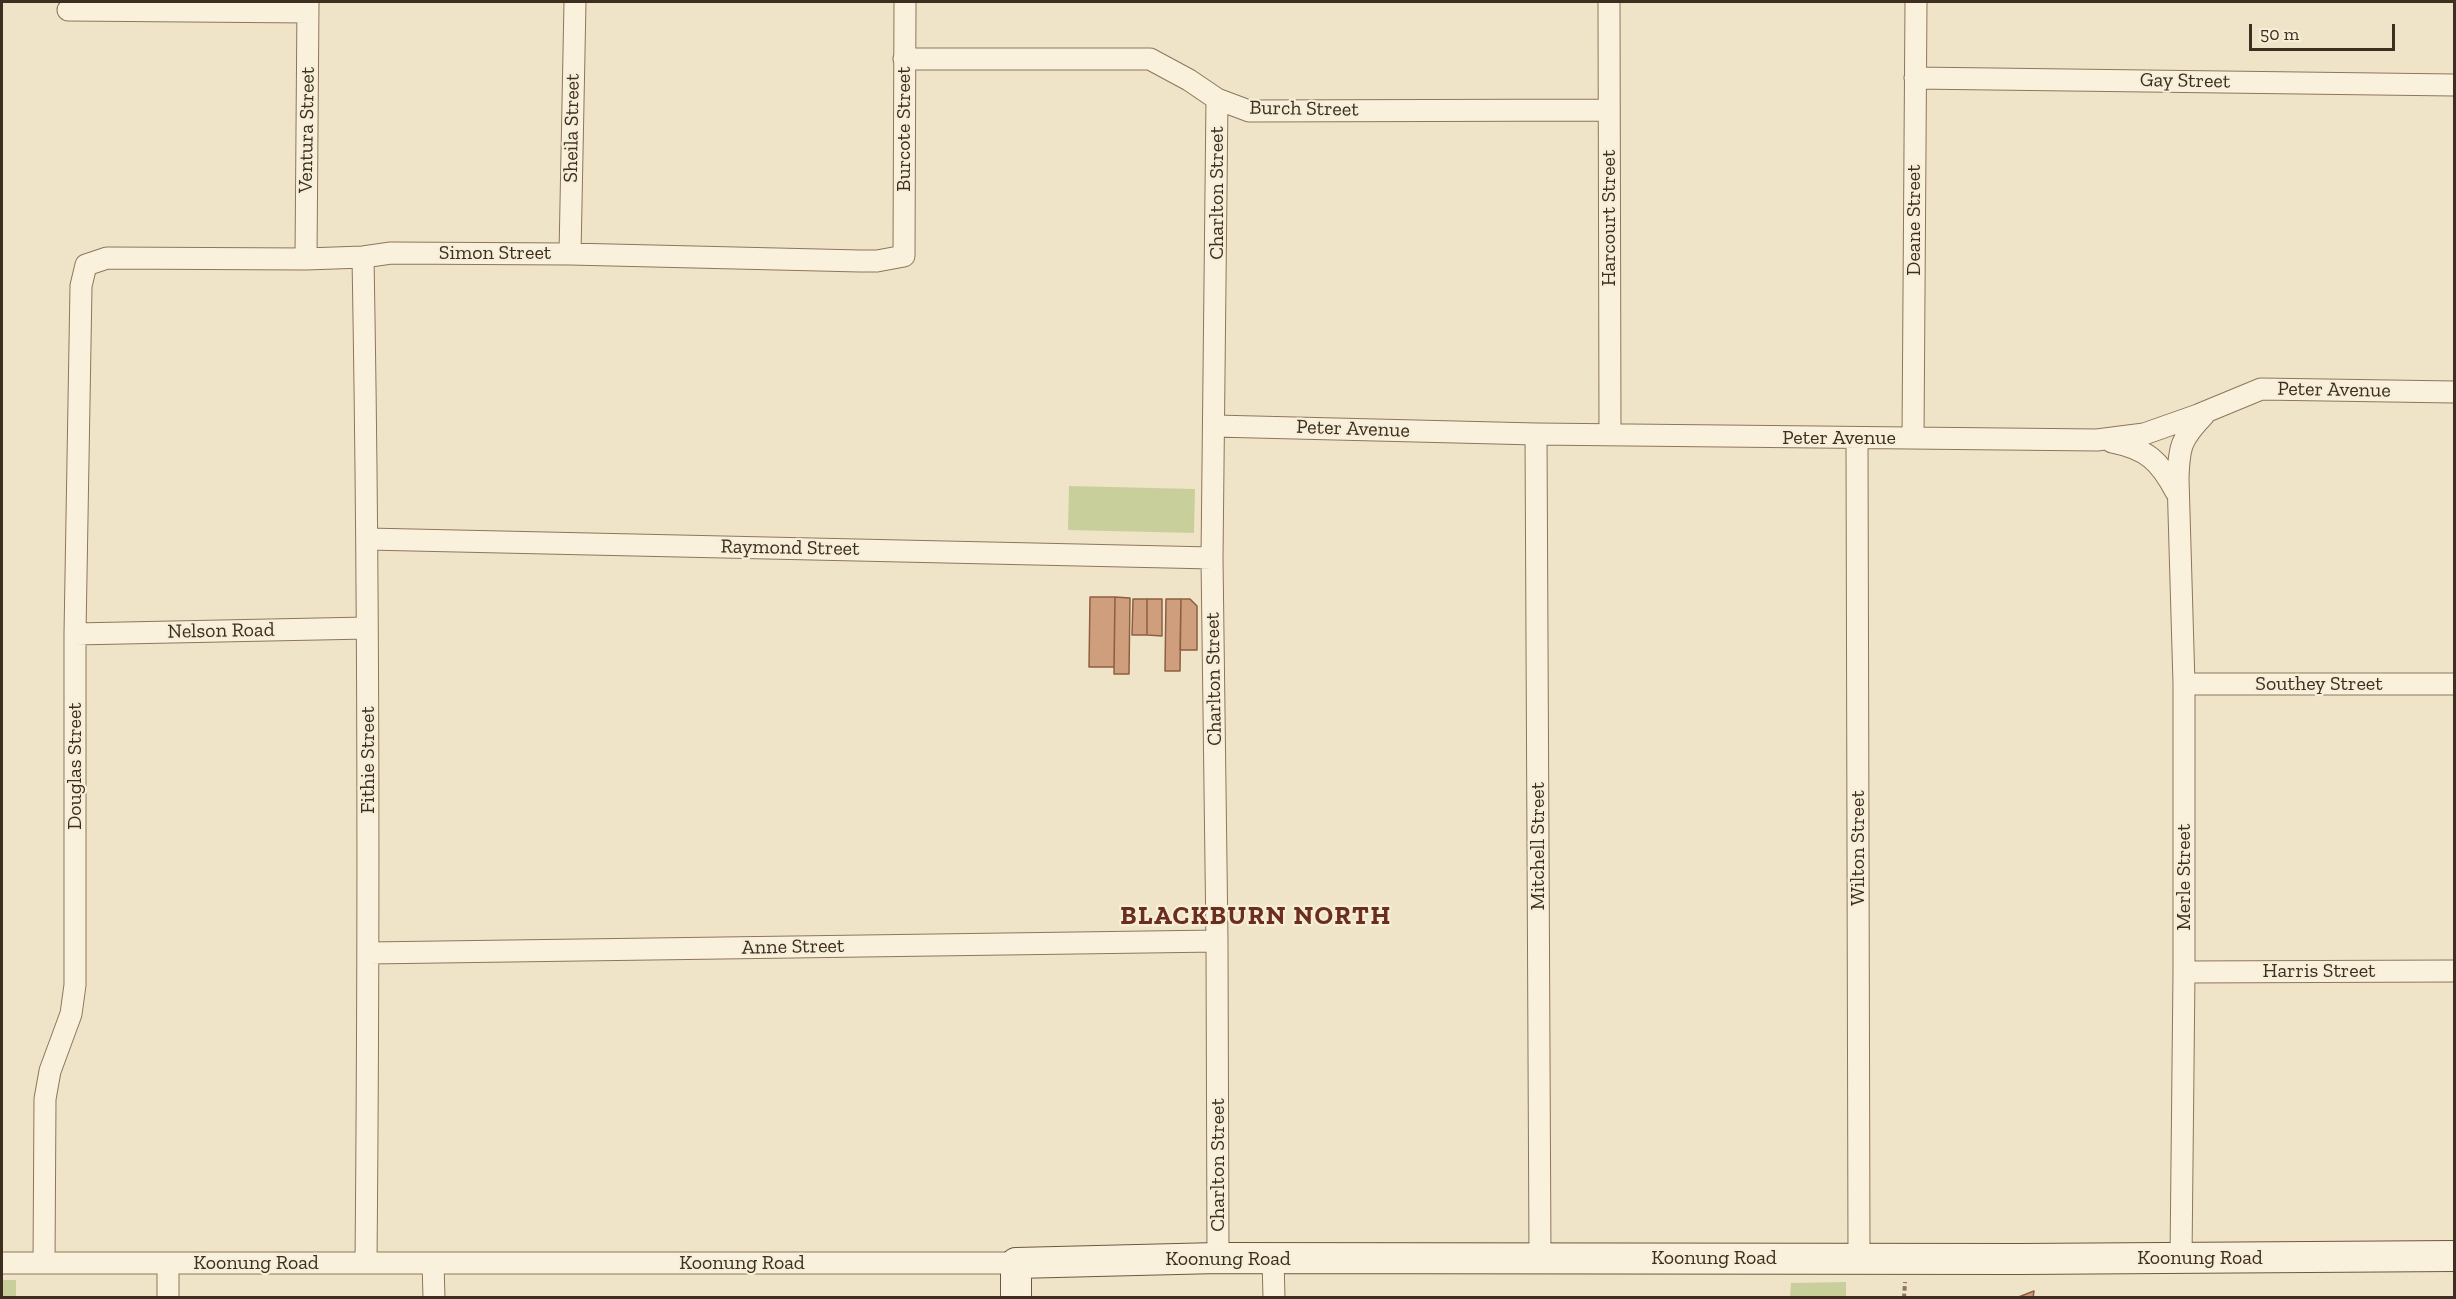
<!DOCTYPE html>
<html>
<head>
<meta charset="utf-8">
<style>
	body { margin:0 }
	#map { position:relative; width:2456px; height:1299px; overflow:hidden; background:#f0e4c8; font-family:"Zilla Slab",serif }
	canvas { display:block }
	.frame { position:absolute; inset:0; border:3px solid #3d2e20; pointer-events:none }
	.scale { position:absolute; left:2249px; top:24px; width:146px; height:27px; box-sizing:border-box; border:3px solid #3d2e20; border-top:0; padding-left:8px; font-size:18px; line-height:21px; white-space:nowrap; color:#3d2e20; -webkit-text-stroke:4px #f7eed8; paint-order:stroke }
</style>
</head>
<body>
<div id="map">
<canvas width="2456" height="1299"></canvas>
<div class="frame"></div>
<div class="scale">50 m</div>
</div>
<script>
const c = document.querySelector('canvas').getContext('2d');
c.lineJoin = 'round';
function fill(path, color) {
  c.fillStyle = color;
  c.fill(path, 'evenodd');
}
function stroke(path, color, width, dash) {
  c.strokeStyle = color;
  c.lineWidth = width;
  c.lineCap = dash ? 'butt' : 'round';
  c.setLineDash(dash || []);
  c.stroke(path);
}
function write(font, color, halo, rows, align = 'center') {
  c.font = font + ' "Zilla Slab",serif';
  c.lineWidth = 4.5;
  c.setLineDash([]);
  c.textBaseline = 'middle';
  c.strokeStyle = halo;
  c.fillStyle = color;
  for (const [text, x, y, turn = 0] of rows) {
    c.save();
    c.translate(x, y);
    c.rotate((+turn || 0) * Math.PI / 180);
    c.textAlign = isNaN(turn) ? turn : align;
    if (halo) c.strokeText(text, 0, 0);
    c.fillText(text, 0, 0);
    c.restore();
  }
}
const green = new Path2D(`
	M1069 486 1195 489 1194 533 1068 530Z
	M2 1280H16V1297H2Z
	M1846 1282V1297H1790L1791 1283Z`);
const building = new Path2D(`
	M1090 597H1115L1114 667H1089Z
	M1115 597 1130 598 1129 674H1114Z
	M1133 599H1147V635H1132Z
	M1147 599H1162V636L1147 635Z
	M1166 599H1181L1180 671H1165Z
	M1181 599H1190L1197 606V650H1180Z
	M2034 1291 2033 1298H2016Z`);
const path = new Path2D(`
	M1904 1298 1905 1282`);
const street = new Path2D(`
	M1609 2 1610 435
	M68 10 308 12
	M904 59H1150L1189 80 1217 99 1249 111 1608 110
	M1915 78 2454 85
	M1217 99 1212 558 1217 941 1218 1258
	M570 254 575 2
	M363 257C369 592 369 928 366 1263
	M306 259 308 2
	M1215 426 1536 434 2097 440 2144 434 2198 415 2261 389 2454 392
	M1536 434 1540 1258
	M1913 438 1916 2
	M1857 439 1859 1258
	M2112 442C2147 449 2160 461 2176 492
	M368 539 1212 558
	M75 634 367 628
	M2184 684H2454
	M369 953 1217 941
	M2184 972 2454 971
	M2181 1258 2184 972V684L2178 478C2179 446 2181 439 2204 415
	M1273 1259 1274 1298
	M2 1263H1016
	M44 1263 45 1099 50 1071 71 1014 75 985V634L81 286 86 265 107 258 306 259 363 257 391 253 570 254 860 261H877L904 256 905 2
	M168 1263V1298
	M433 1263 434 1298`);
const secondary = new Path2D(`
	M1016 1298V1263L1218 1258 2020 1259 2454 1256`);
const streetNames = [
	["Gay Street",2185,81,1],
	["Burch Street",1304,109,1],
	["Sheila Street",572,128,-89],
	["Burcote Street",904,129,-90],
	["Ventura Street",307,130,-89],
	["Charlton Street",1217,193,-90],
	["Harcourt Street",1609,218,-90],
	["Deane Street",1914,220,-90],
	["Simon Street",495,253],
	["Peter Avenue",2334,390,1],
	["Peter Avenue",1353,429,2],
	["Peter Avenue",1839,438],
	["Raymond Street",790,548,1],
	["Nelson Road",221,631,-1],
	["Charlton Street",1214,679,-91],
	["Southey Street",2319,684],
	["Fithie Street",368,760,-90],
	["Douglas Street",75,766,-90],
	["Mitchell Street",1538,846,-90],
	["Wilton Street",1858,848,-90],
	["Merle Street",2184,877,-90],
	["Anne Street",793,947,-1],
	["Harris Street",2319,971],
	["Charlton Street",1218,1165,-90],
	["Koonung Road",1714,1258],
	["Koonung Road",2200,1258],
	["Koonung Road",1228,1259],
	["Koonung Road",256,1263],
	["Koonung Road",742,1263]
];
const districtNames = [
	["BLACKBURN NORTH",1256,917]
];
fill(green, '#c9cf9b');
fill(building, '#cf9f7d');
stroke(building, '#8d5f41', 1.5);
stroke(street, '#8d765c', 23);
stroke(secondary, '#6f573f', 32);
stroke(path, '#8d765c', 4, [4.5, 3]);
stroke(street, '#faf1dc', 21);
stroke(secondary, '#faf1dc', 30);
write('20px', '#3d2e20', '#f7eed8', streetNames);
c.letterSpacing = '1.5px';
write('bold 26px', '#6b2e1e', '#f7eed8', districtNames);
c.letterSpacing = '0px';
</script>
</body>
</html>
